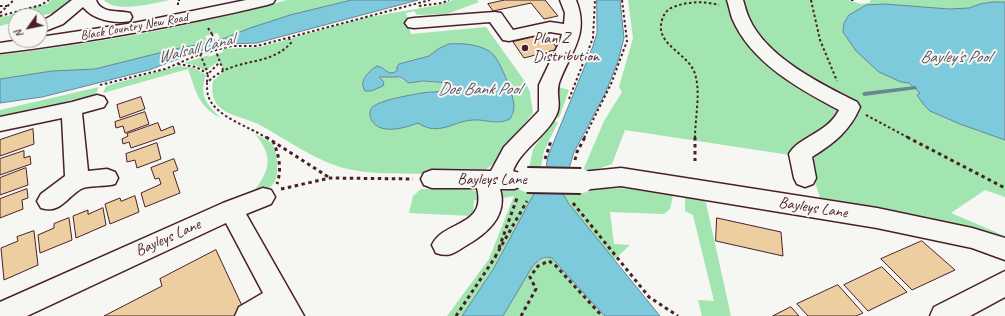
<!DOCTYPE html>
<html>
<head>
<meta charset="utf-8">
<style>
	body { margin:0 }
	#map { position:relative; width:1005px; height:316px; overflow:hidden; background:#f6f6f2; font-family:Caveat,sans-serif }
	canvas { display:block }
	.north { position:absolute; left:8px; top:8px; width:40px; height:40px; box-sizing:border-box; background:#f6f6f2; border:1px solid #b1a0a2; border-radius:50%; rotate:237deg; font-size:11px; font-weight:700; line-height:16px; text-align:center; color:#4a1f2b }
	.north::after { content:''; display:block; margin:auto; width:14px; height:18px; background:#4a1f2b; clip-path:polygon(50% 0,100% 100%,50% 72%,0 100%) }
</style>
</head>
<body>
<div id="map">
<canvas width="1005" height="316"></canvas>
<div class="north">N</div>
</div>
<script>
const c = document.querySelector('canvas').getContext('2d');
c.lineJoin = 'round';
function fill(path, color) {
  c.fillStyle = color;
  c.fill(path, 'evenodd');
}
function stroke(path, color, width, dash) {
  c.strokeStyle = color;
  c.lineWidth = width;
  c.lineCap = dash ? 'butt' : 'round';
  c.setLineDash(dash || []);
  c.stroke(path);
}
function write(font, color, halo, rows, align = 'center') {
  c.font = font + ' Caveat,sans-serif';
  c.lineWidth = 4;
  c.setLineDash([]);
  c.textBaseline = 'middle';
  c.strokeStyle = halo;
  c.fillStyle = color;
  for (const [text, x, y, turn = 0] of rows) {
    c.save();
    c.translate(x, y);
    c.rotate((+turn || 0) * Math.PI / 180);
    c.textAlign = isNaN(turn) ? turn : align;
    if (halo) c.strokeText(text, 0, 0);
    c.fillText(text, 0, 0);
    c.restore();
  }
}
const green = new Path2D(`
	M51 0H70C59 18 34 16 16 16V22L0 26V17L8 16 26 8 47 4Z
	M104 0H170C152 3 117 14 104 0Z
	M287 0H352C307 11 263 23 220 40L218 33 205 36 208 43H200L175 49 95 69 52 71 0 79V55C96 43 193 27 287 0Z
	M453 0H477L479 2 447 14 417 15 414 11 406 13 411 34 486 27 526 83 530 92 533 113 512 139 516 141C505 151 493 168 479 173 465 177 439 174 425 174 397 173 366 175 340 167 311 158 286 139 260 125 238 114 207 115 213 81L224 71 219 61 205 71 197 66 184 63 209 55 208 57 223 52V49L260 47 364 18 439 5ZM438 49 490 51 497 60 509 86 513 113 510 119 504 122 496 123 473 119 457 124 418 123 397 128 378 127 373 122 370 116 392 99 423 93 440 92 448 89 451 85 448 83 404 81C398 75 387 76 379 77L380 79 363 81C368 71 371 69 381 67 390 76 395 77 399 64 412 60 428 60 438 49Z
	M628 0H732L745 31 834 102 840 112 806 147 790 151V155L625 130 612 164 581 175 604 121 622 92 619 87 633 38Z
	M737 0H848L861 4 869 3 871 0H1005V8L909 83 920 93 917 95 960 124 1005 140V197L985 190 951 213 1005 236V239L947 223 821 201 807 157 851 123 857 116 855 108 841 100 763 45Z
	M178 66 194 68 206 75C199 95 206 104 221 118 198 107 196 91 188 69L103 93 106 86Z
	M99 87 95 95 0 117V110Z
	M558 87 569 90 559 118 556 117Z
	M553 121 558 122 544 151 540 171 528 174 533 149Z
	M255 134C260 137 269 140 272 144 278 152 279 172 275 181 272 186 268 189 263 192L0 305 254 191C271 169 273 156 255 134Z
	M514 188H537L494 268 462 316H447L489 259 514 196 498 199 500 191Z
	M655 188 674 191 670 209 664 214 610 212 614 244 630 245 614 260 569 204 563 194V189Z
	M421 189H470L480 193 484 201 474 200 473 216 409 213 413 196Z
	M685 193 700 196 706 203 731 316H702L698 300 714 301 693 215 685 211Z
	M548 257 552 258 605 316H503L532 267 537 262Z`);
const water = new Path2D(`
	M352 0H418L257 43 228 44 199 51 149 70 74 89 42 97 0 103V79L52 71 95 69 175 49 220 40 250 28 290 15Z
	M597 0H620L624 38 618 61 605 94 574 152 563 188V194L569 204 660 316H605L552 258C544 255 537 261 532 267L503 316H462L494 268 545 173 548 156 593 46 597 33Z
	M993 2H1005V140L960 124 930 111 924 105 917 95 920 93 909 83 901 82 879 72 856 51 843 32 844 23 849 15 866 5 885 4 949 9 969 8 980 4Z
	M449 44C462 43 477 44 489 51 499 56 514 95 514 107 514 112 512 115 510 119 496 126 487 119 473 120 453 121 439 137 418 123 405 128 381 135 372 121 370 117 369 113 371 109 376 100 412 95 422 93 433 91 443 94 451 85L448 83 423 81 409 83 400 77H379L384 82 383 86 371 91H365C358 81 369 71 377 66 385 67 388 77 397 71V67L399 64 429 56 438 49Z`);
const stream = new Path2D(`
	M915 86 917 88V89L864 96 862 94 864 92Z`);
const building = new Path2D(`
	M505 0H545L558 16 544 19 531 3 493 11 488 4Z
	M546 34 558 49 524 58 513 42Z
	M141 97 145 109 120 118 117 105Z
	M145 112 149 124 125 133 123 126 116 128 115 122Z
	M158 123 161 131 173 126 175 133 131 148 129 142 123 144 122 139 128 136 127 134Z
	M33 129 34 144 0 156V140Z
	M157 143 161 159 137 168 135 160 127 162 126 154Z
	M24 151V158L30 156 31 164 0 175V159Z
	M174 159 178 170 173 172 180 193 145 207 141 193 161 184 159 178 155 179 151 168Z
	M26 168 28 185 0 195V178Z
	M27 189 28 198 22 200 23 209 0 218V199Z
	M135 196 139 212 110 224 105 204 120 198 121 201Z
	M103 208 106 225 76 238 73 216 88 210V214Z
	M69 218 72 240 40 253 38 235 54 228V224Z
	M717 218 781 232 783 256 716 241Z
	M34 231 38 265 4 280 1 248 18 241 17 237Z
	M922 241 955 270 912 290 881 259Z
	M216 250 244 310 234 316H104L162 286 160 279Z
	M882 267 907 292 868 311 844 285Z
	M838 285 863 313 856 316H808L797 304Z
	M791 307 799 316H773Z`);
const pathFar1 = new Path2D(`
	M811 0 820 40 837 81
	M851 0H856
	M178 5V0H180
	M0 6H7
	M419 6 442 3 449 0
	M0 13 14 0
	M0 16 41 5 49 0
	M208 28 212 34
	M200 54 208 73
	M217 54 223 70
	M178 64 196 67 208 74
	M207 82 208 74 220 62
	M100 85 165 69 200 54 232 46H257L430 0
	M569 99 593 38 595 0
	M866 115 909 138
	M267 138C250 127 213 116 208 95 207 92 207 87 207 83 234 55 267 69 291 43L289 38
	M584 138 611 84 627 41 622 0
	M695 138C695 117 701 93 695 74 689 53 654 45 662 20 664 14 666 11 671 8 687 1 703 1 719 5`);
const path = new Path2D(`
	M266 137 330 178
	M695 137V161
	M907 137 1005 188
	M273 141C279 155 282 169 277 184
	M545 159 551 141
	M575 160 577 152 585 137
	M281 189 330 178 413 179
	M573 203 649 297 678 316
	M499 248 517 198
	M495 257 527 201
	M456 316 496 256
	M521 316 536 289 530 277 538 266 549 261 556 266 602 316`);
const minor = new Path2D(`
	M72 0H96C101 14 118 10 130 13L132 17 130 21C115 24 93 20 83 7L63 24 40 33V22L51 16Z
	M560 0H576C590 35 570 52 559 83 555 98 564 105 553 121 542 139 520 151 513 171L522 174 525 180 522 186 514 189H500C508 215 488 233 467 245 455 252 451 258 436 253L432 245C444 220 487 227 477 188H432L424 185 421 179 424 173 432 170 491 171 504 147 539 111V85L560 41 562 34 550 32 509 41 503 40 490 22 414 28 408 27 405 23 408 19 414 18 495 12 501 13 513 30 550 22 564 24 565 13Z
	M727 0H743C745 6 746 12 749 18 766 57 821 84 857 102L860 107C850 131 833 144 812 157L816 178 813 184 805 187 797 184 794 178 789 154C798 137 828 133 839 110 799 89 750 62 732 18 730 12 729 6 727 0Z
	M97 95 104 97 107 102 104 107 82 113 88 171 107 169 115 172 118 178 115 184C105 187 88 185 81 189 66 198 60 214 41 208L37 201 41 194 65 176 62 118 0 131V117L72 102Z
	M621 168 877 208 972 228 1005 238V260L972 248 877 228 621 186 581 190 573 187 570 181 573 175 581 172Z
	M263 188 271 190 275 197 271 204 246 214 304 316H235L239 307 263 293 226 223 27 316H0V302L223 203Z
	M1005 271V297L970 316H930L934 307Z`);
const highway = new Path2D(`
	M246 0H275L273 3 267 5C179 26 90 42 0 53V43L20 40H40V37L134 23Z`);
const pathBridge = new Path2D(`
	M212 34 217 54`);
const minorBridge = new Path2D(`
	M527 180 581 181`);
const markers = [
	[525,48,4,"#4a1f2b"]
];
const farStreetnames = [
	["Black Country New Road",134,27,-10]
];
const poiNames = [
	["Plan Z",533,39],
	["Distribution",533,57]
];
const streetNames = [
	["Bayleys Lane",492,180],
	["Bayleys Lane",813,208,9],
	["Bayleys Lane",168,238,-24]
];
const waterNames = [
	["Walsall Canal",196,49,-14],
	["Bayley's Pool",955,58],
	["Doe Bank Pool",479,90]
];
fill(green, '#a2e5b0');
fill(water, '#7ecadd');
stroke(water, '#698696', 1);
fill(stream, '#698696');
fill(building, '#edcea0');
stroke(building, '#4a1f2b', 1);
stroke(minor, '#4a1f2b', 3);
stroke(highway, '#4a1f2b', 3);
stroke(pathFar1, '#4a1f2b', 2, [2.5, 2.5]);
stroke(path, '#4a1f2b', 3, [3.5, 3.5]);
fill(minor, '#f6f6f2');
fill(highway, '#f6f6f2');
stroke(minorBridge, '#4a1f2b', 28, []);
stroke(pathBridge, '#4a1f2b', 2, [2.5, 2.5]);
stroke(minorBridge, '#f6f6f2', 24);
for (const [x, y, r, color] of markers) {
  const dot = new Path2D();
  dot.arc(x, y, r, 0, 2 * Math.PI);
  c.fillStyle = color;
  c.fill(dot);
  stroke(dot, '#f6f6f2', 1.5);
}
write('13px', '#4a1f2b', '#f6f6f2', farStreetnames);
write('16px', '#4a1f2b', '#f6f6f2', poiNames, 'left');
write('16px', '#4a1f2b', '#f6f6f2', streetNames);
write('italic 17px', '#5a5260', '#f6f6f2', waterNames);
</script>
</body>
</html>
